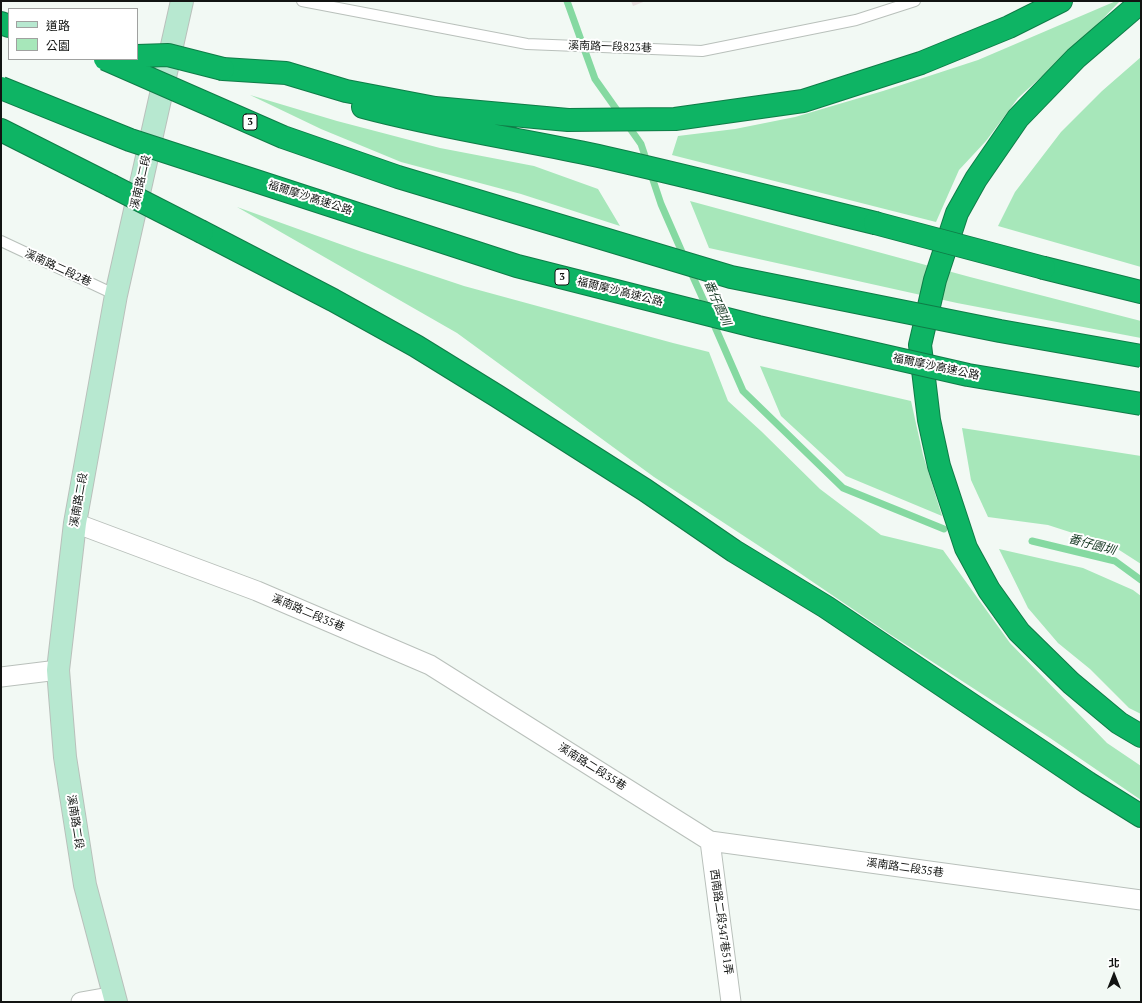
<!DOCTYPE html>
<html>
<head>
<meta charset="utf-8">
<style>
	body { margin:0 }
	#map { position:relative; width:1142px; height:1003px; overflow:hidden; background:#f2f9f4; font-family:"PT Serif","Noto Sans TC",serif }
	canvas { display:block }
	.frame { position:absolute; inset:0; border:2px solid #121412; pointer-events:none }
	.legend { position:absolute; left:8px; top:8px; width:130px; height:52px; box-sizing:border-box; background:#fff; border:1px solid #a0a1a0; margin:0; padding:5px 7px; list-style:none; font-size:12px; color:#121412 }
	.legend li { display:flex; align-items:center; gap:8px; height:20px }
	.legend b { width:20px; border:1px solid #a0a1a0 }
	.north { position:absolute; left:1094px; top:955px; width:40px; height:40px; -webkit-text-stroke:3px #fff; paint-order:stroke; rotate:0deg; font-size:11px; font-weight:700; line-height:16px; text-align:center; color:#121412 }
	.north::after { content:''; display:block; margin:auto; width:14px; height:18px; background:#121412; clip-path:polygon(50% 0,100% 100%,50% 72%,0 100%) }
</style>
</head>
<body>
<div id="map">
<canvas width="1142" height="1003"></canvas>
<div class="frame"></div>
<ul class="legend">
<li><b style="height:5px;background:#b7e8d0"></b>道路</li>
<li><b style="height:11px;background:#a7e7ba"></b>公園</li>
</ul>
<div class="north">北</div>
</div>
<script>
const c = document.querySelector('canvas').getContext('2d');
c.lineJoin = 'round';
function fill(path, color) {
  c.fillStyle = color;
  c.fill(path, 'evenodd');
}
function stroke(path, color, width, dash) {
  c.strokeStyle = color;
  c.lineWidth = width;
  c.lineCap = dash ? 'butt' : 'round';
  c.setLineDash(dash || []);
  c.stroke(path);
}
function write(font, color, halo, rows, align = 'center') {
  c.font = font + ' "PT Serif","Noto Sans TC",serif';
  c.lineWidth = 4;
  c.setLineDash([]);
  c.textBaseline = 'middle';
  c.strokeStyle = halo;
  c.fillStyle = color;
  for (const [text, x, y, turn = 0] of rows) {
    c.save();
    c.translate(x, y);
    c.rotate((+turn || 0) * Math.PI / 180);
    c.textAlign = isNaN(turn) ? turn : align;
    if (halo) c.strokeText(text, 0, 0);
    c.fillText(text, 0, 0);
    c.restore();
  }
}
const green = new Path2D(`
	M1116 1H1120L1085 37 1018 98 986 141 959 170 936 222 672 155 678 136 735 129 795 117 883 91 978 60Z
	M1141 57V267L998 226 1015 192 1061 132 1102 91Z
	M250 95 337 121 440 148 534 166 598 189 620 226 521 194 401 162 321 129Z
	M690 201 970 277 1141 321V338L957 303 709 248Z
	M237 207 362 252 464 286 673 343 709 352 728 401 761 431 820 489 881 535 943 550 1010 643 1107 743 1141 766V800L1050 738 888 633 779 559 654 477 457 333Z
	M760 366 911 401 923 455 942 516 846 476 781 416Z
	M962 428 1141 456V564L1113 546 1048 525 988 517 971 480Z
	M999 549 1083 568 1133 590 1141 596V714L1129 708 1090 669 1058 643 1028 608Z`);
const stream = new Path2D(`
	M567 1 595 79 641 144 661 204 685 259
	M689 268 708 310
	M712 320 743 391 843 488 944 529
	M1032 541 1115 561 1141 580`);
const building = new Path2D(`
	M631 1H646L633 6Z`);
const lane = new Path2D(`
	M302 1 527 44 702 51 856 20 915 1
	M1 241 116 295`);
const street = new Path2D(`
	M75 523 257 591 430 665 710 841 1141 900
	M1 677 58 670
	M710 841 731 1002
	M81 1002 115 996`);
const secondary = new Path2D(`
	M116 1002 85 885 65 757 58 670 75 523 116 295 182 1`);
const highway = new Path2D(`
	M1141 2 1076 58 1018 118 976 179 957 213 935 280 920 345 929 420 939 466 966 548 989 590 1019 632 1071 683 1119 723 1141 736
	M1 23 9 26
	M223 69 286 73 346 91 435 108 568 120 675 119 803 101 921 63 1009 27 1061 1
	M363 107C437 127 513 138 589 154 685 175 780 200 875 223
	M1 130 110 185
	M202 232 333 300 416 346 497 396 645 490 734 551 826 607 1088 783 1141 816
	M1044 268 1141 292`);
const highwayBridge = new Path2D(`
	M137 56 168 55 223 69
	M105 59 283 137 398 177 731 277 1000 331 1141 356
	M1 88 130 140 517 266 758 327 968 375 1141 404
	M110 185 202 232
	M875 223 1044 268`);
const shields = [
	[250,122,14],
	[562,277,14]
];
const shieldNames = [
	["3",250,122],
	["3",562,277]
];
const streetNames = [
	["溪南路一段823巷",610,47,2],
	["溪南路二段",141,182,-77],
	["福爾摩沙高速公路",310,198,18],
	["溪南路二段2巷",58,268,25],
	["福爾摩沙高速公路",620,292,14],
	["福爾摩沙高速公路",936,367,12],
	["溪南路二段",79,500,-80],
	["溪南路二段35巷",308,613,23],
	["溪南路二段35巷",592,767,32],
	["溪南路二段",75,822,81],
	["溪南路二段35巷",905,868,8],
	["西南路二段347巷51弄",721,922,82]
];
const waterNames = [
	["番仔園圳",717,303,66],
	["番仔園圳",1092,545,15]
];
fill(green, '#a7e7ba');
stroke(stream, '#85d9a1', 7);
fill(building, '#e9e0e1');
stroke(lane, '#b9c0bb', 12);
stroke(street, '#b9c0bb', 21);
stroke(secondary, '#b9c0bb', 24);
stroke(highway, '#0f7c47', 24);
stroke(lane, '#fff', 10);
stroke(street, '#fff', 19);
stroke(secondary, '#b7e8d0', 22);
stroke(highway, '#0eb464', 22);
stroke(highwayBridge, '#0f7c47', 24, []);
stroke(highwayBridge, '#0eb464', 22);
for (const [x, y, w] of shields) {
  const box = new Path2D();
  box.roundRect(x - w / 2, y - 8, w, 16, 3);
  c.fillStyle = '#fff';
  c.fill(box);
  stroke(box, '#121412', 1);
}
write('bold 10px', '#121412', null, shieldNames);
write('11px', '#121412', '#fff', streetNames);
write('italic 12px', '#173a24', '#fff', waterNames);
</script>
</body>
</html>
